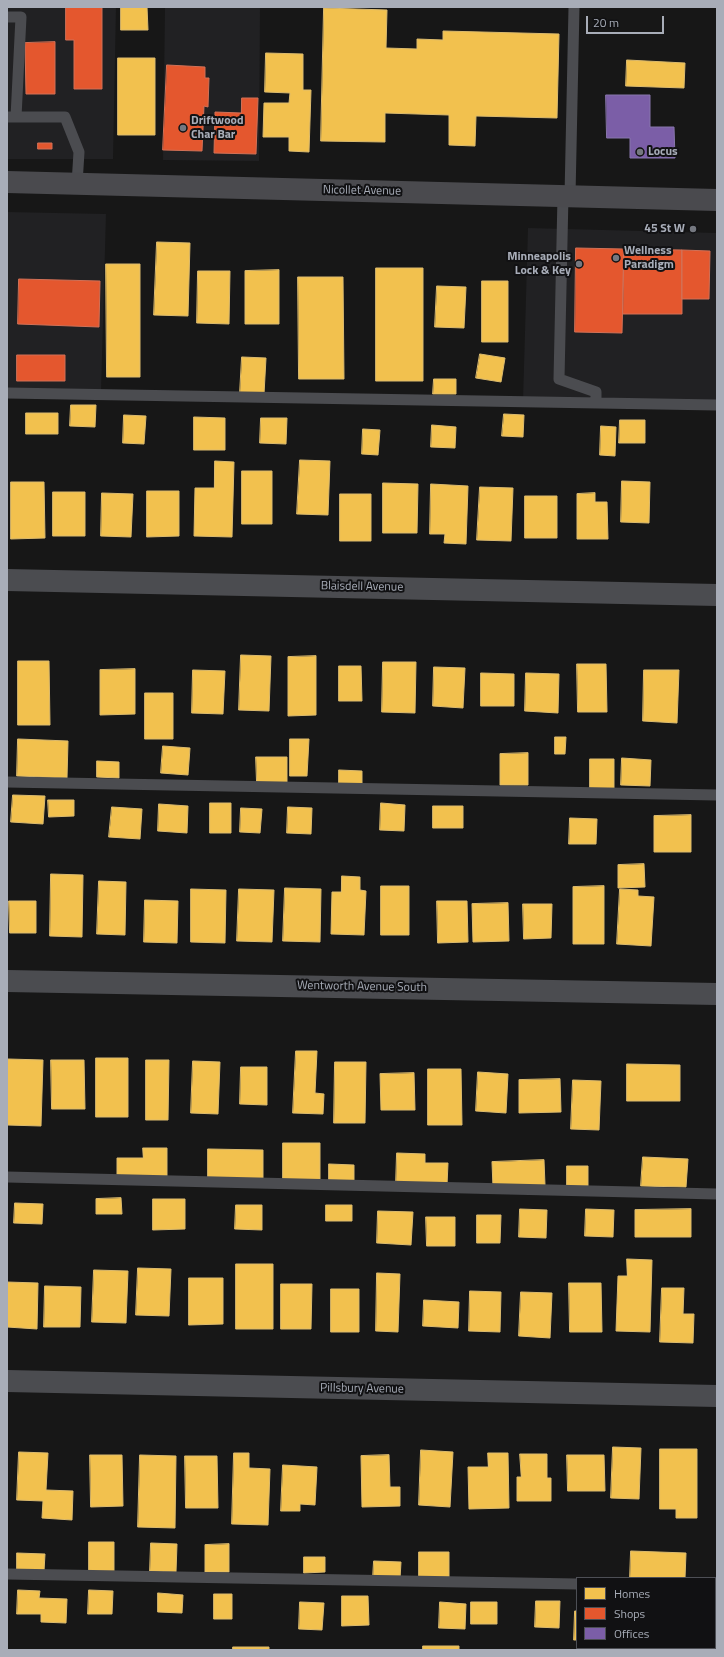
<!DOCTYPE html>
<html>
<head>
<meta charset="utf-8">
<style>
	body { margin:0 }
	#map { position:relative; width:724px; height:1657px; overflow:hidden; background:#171717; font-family:"Titillium Web",sans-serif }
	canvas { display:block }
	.frame { position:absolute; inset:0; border:8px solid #a8adb8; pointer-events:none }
	.legend { position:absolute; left:576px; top:1577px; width:140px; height:72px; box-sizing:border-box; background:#111113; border:1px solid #4d4f55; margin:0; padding:5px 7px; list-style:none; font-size:12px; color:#a8adb8 }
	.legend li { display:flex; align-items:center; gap:8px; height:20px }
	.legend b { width:20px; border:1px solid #4d4f55 }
	.scale { position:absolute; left:586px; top:16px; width:78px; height:18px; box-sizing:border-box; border:2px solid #a8adb8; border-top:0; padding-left:5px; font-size:12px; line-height:14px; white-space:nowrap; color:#a8adb8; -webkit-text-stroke:3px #111113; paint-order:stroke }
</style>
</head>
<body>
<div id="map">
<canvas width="724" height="1657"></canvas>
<div class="frame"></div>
<ul class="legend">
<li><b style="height:11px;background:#f2c14e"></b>Homes</li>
<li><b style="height:11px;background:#e4572e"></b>Shops</li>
<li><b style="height:11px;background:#7b5ea7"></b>Offices</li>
</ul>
<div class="scale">20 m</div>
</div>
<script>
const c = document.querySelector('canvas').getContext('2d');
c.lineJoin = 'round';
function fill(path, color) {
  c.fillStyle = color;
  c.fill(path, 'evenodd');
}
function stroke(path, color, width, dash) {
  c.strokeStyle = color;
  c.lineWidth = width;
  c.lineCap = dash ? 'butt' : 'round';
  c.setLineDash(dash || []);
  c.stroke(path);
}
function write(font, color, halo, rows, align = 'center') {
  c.font = font + ' "Titillium Web",sans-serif';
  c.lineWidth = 4;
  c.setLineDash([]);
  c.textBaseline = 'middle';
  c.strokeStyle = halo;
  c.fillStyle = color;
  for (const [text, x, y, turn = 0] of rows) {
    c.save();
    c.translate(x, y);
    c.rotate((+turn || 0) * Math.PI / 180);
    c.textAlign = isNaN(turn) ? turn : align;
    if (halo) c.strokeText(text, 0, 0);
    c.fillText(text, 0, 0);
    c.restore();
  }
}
const built = new Path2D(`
	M7 7H116L113 159H7Z
	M165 7H260L259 161 163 160Z
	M7 212 106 214 101 392 7 389Z
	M528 228 717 233V409L523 401Z`);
const homes = new Path2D(`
	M121 7H147L148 30H121Z
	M324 8 387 10 386 48 417 49V39L443 40V31L559 34 557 118 476 116 475 146 449 145V115L385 113V142L321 141Z
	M266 53 303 54V90H311L309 152 289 151V137H263L264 103H289L290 93 265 92Z
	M118 58H155V135H118Z
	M627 60 685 63 684 88 626 86Z
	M157 242 190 243 188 316 154 315Z
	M106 264H140V377H107Z
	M376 268H423V381H376Z
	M279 270V324H245V271Z
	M198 271H230L229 324 197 323Z
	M298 277H343L344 379H299Z
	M482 281H508V342H482Z
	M437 286 466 287 464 328 435 327Z
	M480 354 505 358 501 382 476 378Z
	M242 357 266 358 264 394 240 393Z
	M434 379H456V394H433Z
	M71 405H96L95 427 70 426Z
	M26 413H58V434H26Z
	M504 414 524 415 523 437 502 436Z
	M124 415 146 416 144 444 123 443Z
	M194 417 225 418V450H194Z
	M261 418H287L286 444 260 443Z
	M620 420H645V443H619Z
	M432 425 456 427 455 448 431 447Z
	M601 426 616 427 615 456 600 455Z
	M363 429 380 430 378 455 362 454Z
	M300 460 330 461 328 515 297 514Z
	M215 461 234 462 232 537 194 536 195 488H214Z
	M242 471H272V524H242Z
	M622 481 650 482 649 523 621 522Z
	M11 482H44L45 538 11 539Z
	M383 483 418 484 417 533H383Z
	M431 484 468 486 466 544 444 543 445 534H430Z
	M480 487 513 488 511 541 477 540Z
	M147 491H179V536L147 537Z
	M53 492H85V536H53Z
	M102 493 133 494 131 537 101 536Z
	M595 493V502H607L608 539H577V494Z
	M340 494H371V541H340Z
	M525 496H557V538H525Z
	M241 655 271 656 269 711 239 710Z
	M316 656V715L288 716V657Z
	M18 661H49L50 725H18Z
	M383 662H416L415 713 382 712Z
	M577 664H606L607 712H578Z
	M339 666H361L362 701H339Z
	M434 667 465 668 463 708 433 706Z
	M135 669V714L100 715V670Z
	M193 670 225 671 223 714 192 713Z
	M644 670H679L677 723 643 721Z
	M481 673 514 674V706H481Z
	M526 673 559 674 558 713 525 711Z
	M145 693H173V739H145Z
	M555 737H566L565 754H555Z
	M18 739 68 741 67 778 17 776Z
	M290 739H309L307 776H290Z
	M163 746 190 748 188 775 161 773Z
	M528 753V785H500V754Z
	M256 757H287V783H257Z
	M622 758 651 760 650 786 621 785Z
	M590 759H614V791H590Z
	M97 761 119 762V778L97 777Z
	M339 770 362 771V785H339Z
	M13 795 45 796 43 824 11 822Z
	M48 800H74V816L49 817Z
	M210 803H231V833H210Z
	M381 803 405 805 404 831 380 830Z
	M159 804 188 806 187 833 158 831Z
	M433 806H463V828H433Z
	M112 807 142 809 140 839 109 837Z
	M288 807 312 808 311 834 287 833Z
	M241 808 262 809 260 833 240 832Z
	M691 815V852H654V816Z
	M570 818 597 819 596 844H569Z
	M644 864 645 887 618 888V865Z
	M51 874 83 875 82 937 50 936Z
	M342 876 360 877V890L366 891 364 935 331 934 332 892H341Z
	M99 881 126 882 125 935 97 934Z
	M381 886H409V935H381Z
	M604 886V944H573V887Z
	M285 888 321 889 320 942 283 941Z
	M191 889 226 890 225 943 191 942Z
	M239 889 274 890 272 942 237 941Z
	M620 889 638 890V896L654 897 651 946 617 944Z
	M145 900 178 901 177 943 144 942Z
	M9 901H36V933H10Z
	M437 901H467L468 942 438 943Z
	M508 903 509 941 473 942 472 904Z
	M523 904H552L551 938 524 939Z
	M296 1051H317L315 1093 324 1094 323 1114 293 1113Z
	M96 1058H128V1117H96Z
	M8 1059 43 1060 41 1126 7 1125Z
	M51 1060H84L85 1109H52Z
	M146 1060H169L168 1120H146Z
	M193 1061 220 1062 218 1114 191 1113Z
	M335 1062H366L365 1123H334Z
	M627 1064 680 1065V1101H627Z
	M241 1067H267V1105L240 1104Z
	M428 1069H461L462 1125H428Z
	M478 1072 508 1074 506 1113 476 1111Z
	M414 1073 415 1110H381L380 1074Z
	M560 1079 561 1112 519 1113V1080Z
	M573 1080 601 1081 599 1130 571 1129Z
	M283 1143H320V1180L283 1181Z
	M143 1148H167V1176H117V1158H143Z
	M208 1149 263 1150V1180L208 1177Z
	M397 1153 425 1154V1163H448L447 1185 396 1184Z
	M643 1157 688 1159 686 1187 641 1186Z
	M544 1160 545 1185 493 1187 492 1162Z
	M329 1164 354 1165V1181L329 1180Z
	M567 1166H588V1186H567Z
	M121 1198 122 1214H96V1199Z
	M153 1199H185V1229L153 1230Z
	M15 1203 43 1204 42 1224 14 1223Z
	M236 1205H262V1230L235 1229Z
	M326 1205H352V1221H326Z
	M520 1209 547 1210 546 1238 519 1237Z
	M586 1209 614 1210 613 1237 585 1236Z
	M691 1209V1237H635V1210Z
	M378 1211 413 1212 411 1245 377 1243Z
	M477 1215H501L500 1243H477Z
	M426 1217H455V1246H427Z
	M627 1259 652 1260 650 1332 616 1331 618 1276H627Z
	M236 1264H273V1329H236Z
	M138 1268 171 1269 169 1316 136 1315Z
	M94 1270 128 1271 126 1323 92 1322Z
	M377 1273 400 1274 398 1332 376 1331Z
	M189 1278H223V1324L189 1325Z
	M7 1282 38 1283 37 1329 7 1327Z
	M569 1283H601L602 1332H570Z
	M281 1284H312L311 1329H281Z
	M45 1286 81 1287 80 1327H44Z
	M662 1288H684L683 1314H694L693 1343 660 1342Z
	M331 1289H359V1332H331Z
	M470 1291 501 1292 500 1332 469 1331Z
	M521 1292 552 1293 550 1338 519 1336Z
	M424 1300 459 1302 458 1328 423 1326Z
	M613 1447 641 1448 639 1499 611 1498Z
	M660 1449H697V1518H676V1509H660Z
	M421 1450 453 1452 450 1507 419 1505Z
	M19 1452 48 1453 46 1490 73 1491 72 1520 42 1518 43 1501 17 1500Z
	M234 1453H249V1468L270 1469 268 1525 232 1524Z
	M488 1453H508L509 1508 469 1509 468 1467H488Z
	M520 1454H547V1478H551V1501H517V1477H521Z
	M90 1455H122L123 1506 91 1507Z
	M140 1455 176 1456 175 1528 138 1527Z
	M389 1455 390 1487H400V1506L362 1507 361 1456Z
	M567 1455H604L605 1491H568Z
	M185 1456H217L218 1508H186Z
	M283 1465 317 1467 315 1505 300 1504V1511H281Z
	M89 1542H114V1573H89Z
	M151 1543 177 1544 176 1572 150 1571Z
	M229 1544V1572H205V1545Z
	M631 1551 686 1553 685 1578H630Z
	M419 1552H449V1577H419Z
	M17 1553 45 1554 44 1571 17 1570Z
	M304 1557H325V1572L304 1573Z
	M374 1561 401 1562 400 1579 373 1578Z
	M18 1590 40 1591 39 1598 67 1599 66 1623 41 1622V1614H17Z
	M89 1590 113 1591 112 1614H88Z
	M158 1593 183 1595 182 1613 158 1612Z
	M214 1594H232V1619H214Z
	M342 1596H368L369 1625 342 1626Z
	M536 1601H560L559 1628 535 1627Z
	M300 1602 324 1603 322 1630 299 1629Z
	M440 1602 466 1604 465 1629 439 1628Z
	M471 1602H497V1624H471Z
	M575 1611H577V1640H574Z
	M423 1646H459V1650H423Z
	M233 1647H269V1650H233Z`);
const shops = new Path2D(`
	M66 7H102V89H74V40H66Z
	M55 42V94H26L25 43Z
	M167 65 205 67V78H209L208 107 204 106 202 151 163 150Z
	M242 98H258L256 154 214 153 215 112 241 113Z
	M38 143H52V149H38Z
	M576 248 624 249 622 333 575 332Z
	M624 249 682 250V314H623Z
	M682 250 710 251 709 299H682Z
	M19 279 100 281 99 327 18 324Z
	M17 355H65V381H17Z`);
const offices = new Path2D(`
	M606 95H650V127H674L675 158H630V138H607Z`);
const lane = new Path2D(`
	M7 17H21L16 117H7
	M16 117H65L79 152 77 184
	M563 196 559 379 596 392V403
	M570 196 574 7
	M7 393 717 405
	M7 782 717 795
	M7 1177 717 1194
	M7 1574 577 1584
	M715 1586H717`);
const street = new Path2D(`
	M7 580 717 595
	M7 981 717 994
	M7 1381 717 1396`);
const secondary = new Path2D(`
	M7 182 717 200`);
const markers = [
	[183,128,4,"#757880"],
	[640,152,4,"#757880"],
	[693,229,4,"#757880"],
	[616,258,4,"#757880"],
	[579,264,4,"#757880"]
];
const poiNames = [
	["Driftwood",191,121],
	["Char Bar",191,135],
	["Locus",648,152],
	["45 St W",685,229,"right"],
	["Wellness",624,251],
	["Paradigm",624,265],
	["Minneapolis",571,257,"right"],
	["Lock & Key",571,271,"right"]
];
const streetNames = [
	["Nicollet Avenue",362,191,1],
	["Blaisdell Avenue",362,587,1],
	["Wentworth Avenue South",362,987,1],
	["Pillsbury Avenue",362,1389,1]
];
fill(built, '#212123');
fill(homes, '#f2c14e');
stroke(homes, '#dcbb6e', 1);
fill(shops, '#e4572e');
stroke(shops, '#d27157', 1);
fill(offices, '#7b5ea7');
stroke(offices, '#8876ac', 1);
stroke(lane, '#4b4c50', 11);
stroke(street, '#4b4c50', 22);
stroke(secondary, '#4a4a4e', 22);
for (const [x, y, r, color] of markers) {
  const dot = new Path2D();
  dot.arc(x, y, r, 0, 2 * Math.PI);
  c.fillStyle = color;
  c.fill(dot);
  stroke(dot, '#111113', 1.5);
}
write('bold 12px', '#a8adb8', '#111113', poiNames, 'left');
write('12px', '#a8adb8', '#111113', streetNames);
</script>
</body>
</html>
